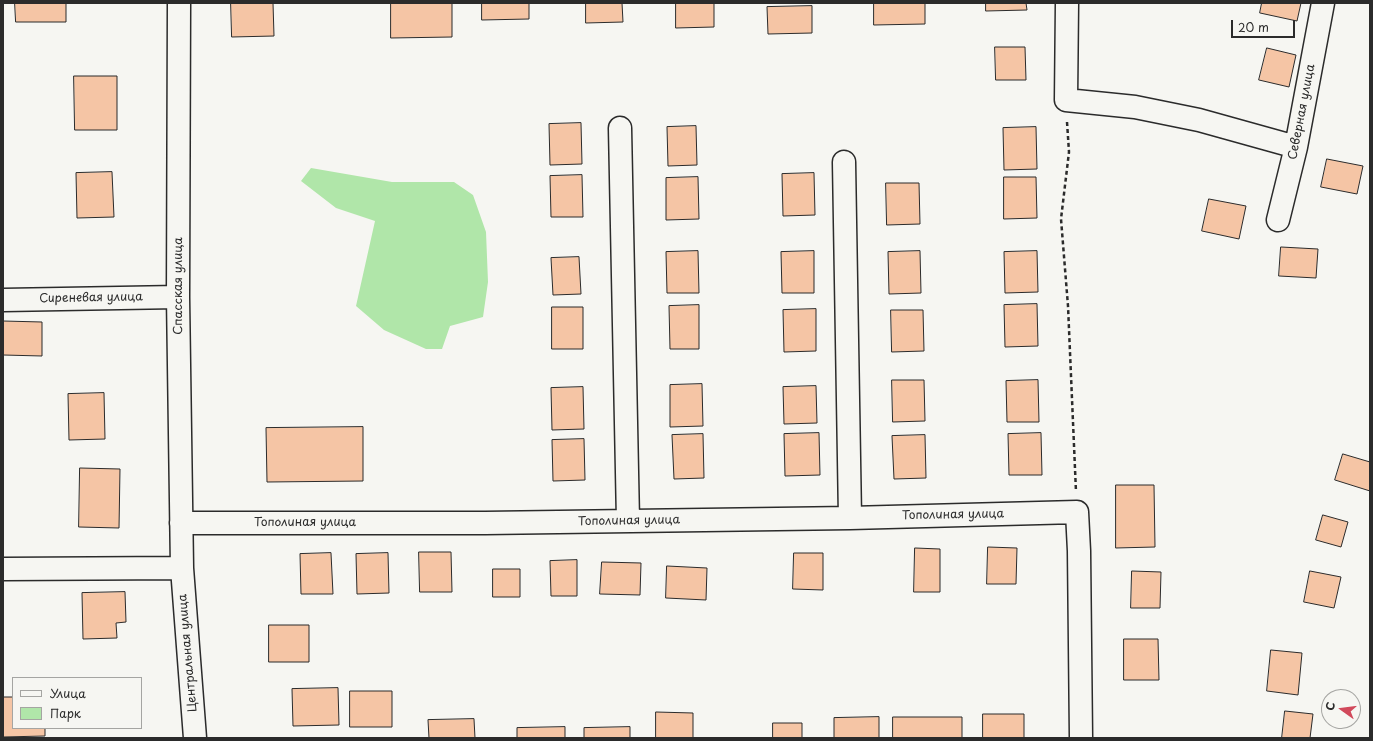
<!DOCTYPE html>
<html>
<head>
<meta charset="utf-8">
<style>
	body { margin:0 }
	#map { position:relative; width:1373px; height:741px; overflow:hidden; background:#f6f6f2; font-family:"Playpen Sans",sans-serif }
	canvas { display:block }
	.frame { position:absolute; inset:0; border:4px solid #2b2b2b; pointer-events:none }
	.legend { position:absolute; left:12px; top:677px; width:130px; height:52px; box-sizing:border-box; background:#f6f6f2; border:1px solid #a5a5a2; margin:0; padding:5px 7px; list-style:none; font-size:12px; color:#2b2b2b }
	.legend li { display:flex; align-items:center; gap:8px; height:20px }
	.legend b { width:20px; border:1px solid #a5a5a2 }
	.north { position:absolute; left:1321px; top:689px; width:40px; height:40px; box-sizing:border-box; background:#f6f6f2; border:1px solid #a5a5a2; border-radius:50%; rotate:284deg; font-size:11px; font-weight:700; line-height:16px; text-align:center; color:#2b2b2b }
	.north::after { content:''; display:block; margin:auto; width:14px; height:18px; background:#d1495b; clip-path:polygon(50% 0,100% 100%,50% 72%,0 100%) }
	.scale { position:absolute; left:1231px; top:20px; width:64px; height:18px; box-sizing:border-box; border:2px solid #2b2b2b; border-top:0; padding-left:5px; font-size:12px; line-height:14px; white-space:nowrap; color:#2b2b2b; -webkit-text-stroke:3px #f6f6f2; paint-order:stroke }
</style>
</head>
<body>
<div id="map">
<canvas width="1373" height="741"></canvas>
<div class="frame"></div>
<ul class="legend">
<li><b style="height:5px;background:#f6f6f2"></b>Улица</li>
<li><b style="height:11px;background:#b0e6a9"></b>Парк</li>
</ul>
<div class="north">С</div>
<div class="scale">20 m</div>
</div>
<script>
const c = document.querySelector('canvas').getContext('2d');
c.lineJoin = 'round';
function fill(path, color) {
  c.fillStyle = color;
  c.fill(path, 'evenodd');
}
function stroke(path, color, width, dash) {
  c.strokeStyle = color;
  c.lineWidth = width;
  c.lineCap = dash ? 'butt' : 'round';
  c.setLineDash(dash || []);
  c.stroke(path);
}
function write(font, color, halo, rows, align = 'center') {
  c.font = font + ' "Playpen Sans",sans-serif';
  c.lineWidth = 4;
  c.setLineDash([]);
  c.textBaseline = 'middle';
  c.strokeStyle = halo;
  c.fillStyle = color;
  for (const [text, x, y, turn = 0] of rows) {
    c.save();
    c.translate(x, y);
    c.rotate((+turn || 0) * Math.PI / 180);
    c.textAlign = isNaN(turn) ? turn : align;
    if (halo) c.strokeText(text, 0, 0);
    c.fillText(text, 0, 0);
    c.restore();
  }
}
const green = new Path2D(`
	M311 168 392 182H454L473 195 486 232 488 282 483 317 450 326 442 349H426L384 330 356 306 375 221 336 208 301 181Z`);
const building = new Path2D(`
	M15 3H66V22H16Z
	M231 3H273L274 36 232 37Z
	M391 3H452V37L391 38Z
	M482 3H529V19L482 20Z
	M586 3H622L623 22 586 23Z
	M676 3H714V27L676 28Z
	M874 3H925V24L874 25Z
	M986 3H1026L1027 10 986 11Z
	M1262 3H1301L1297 21 1260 13Z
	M812 6V33L768 34 767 7Z
	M995 47H1025L1026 80H996Z
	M1267 48 1296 55 1289 87 1259 80Z
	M74 76H117V130H75Z
	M581 123 582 164 550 165 549 124Z
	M696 126 697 165 668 166 667 127Z
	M1036 127 1037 169 1004 170 1003 128Z
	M1327 159 1363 166 1357 194 1321 187Z
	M112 172 114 217 77 218 76 173Z
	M814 173 815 215 783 216 782 174Z
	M582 175 583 217H551L550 176Z
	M698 177 699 219 666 220V178Z
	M1004 177H1036L1037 218 1004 219Z
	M886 183H919L920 224 887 225Z
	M1209 199 1246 206 1239 239 1202 231Z
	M1281 247 1318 249 1316 278 1279 276Z
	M698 251 699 293H667L666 252Z
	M814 251V293H782L781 252Z
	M920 251 921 293 889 294 888 252Z
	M1037 251 1038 292 1005 293 1004 252Z
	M579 257 581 294 553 295 551 258Z
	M1037 304 1038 346 1005 347 1004 305Z
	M699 305V349H670L669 306Z
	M552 307H583V349H552Z
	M816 309V351L784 352 783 310Z
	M891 310H923L924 351 892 352Z
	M3 321 42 322V356L3 355Z
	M892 380H924L925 421 893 422Z
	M1038 380 1039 422H1007L1006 381Z
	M702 384 703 426 670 427V385Z
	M816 386 817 423 784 424 783 387Z
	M583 387 584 429 552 430 551 388Z
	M104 393 105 439 69 440 68 394Z
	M363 427V481L267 482 266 428Z
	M819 433 820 475 785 476 784 434Z
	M1041 433 1042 475H1009L1008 434Z
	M703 434 704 478 674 479 672 435Z
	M925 435 926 478 894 479 892 436Z
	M584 439 585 480 553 481 552 440Z
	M1343 454 1370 462V491L1335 480Z
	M80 468 120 469 119 528 79 527Z
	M1116 485H1154L1155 547 1116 548Z
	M1323 515 1348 522 1341 547 1316 540Z
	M988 547 1017 548 1016 584H987Z
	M915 548 940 549V592H914Z
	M419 552H451L452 592H420Z
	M331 553 333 594H301L300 554Z
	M388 553 389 593 357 594 356 554Z
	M794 553H823V590L793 589Z
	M577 560V596H551L550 561Z
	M602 562 641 563 640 595 600 594Z
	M667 566 707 568 706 600 666 598Z
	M493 569H520V597H493Z
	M1132 571 1161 572 1160 608H1131Z
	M1310 571 1341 577 1334 608 1304 602Z
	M125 592 126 622 116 623 117 638 83 639 82 593Z
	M269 625H309V662H269Z
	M1124 639H1158L1159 680H1124Z
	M1271 650 1302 653 1298 695 1267 691Z
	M338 688 339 725 293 726 292 689Z
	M350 691H392V727H350Z
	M3 697H13V728H45V736L3 737Z
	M1285 711 1313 714 1310 738H1282Z
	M656 712 693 713V738H656Z
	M983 714H1024V738H983Z
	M879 717V738H834V718Z
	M893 717H962V738H893Z
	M474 719 475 738H429L428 720Z
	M773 723H802V738H773Z
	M565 727V738H517V728Z
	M630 727V738H584V728Z`);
const path = new Path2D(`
	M1067 122 1069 152 1061 219 1068 306 1076 492`);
const minor = new Path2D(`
	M179 3 178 297 182 568 195 738
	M1067 3 1066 100 1135 107 1199 120 1296 147
	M620 128 628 521
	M844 162 850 518
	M1278 220 1296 147 1323 3
	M3 300 178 297
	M181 523H485L850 518 1077 512 1079 551 1081 738
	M3 569 182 568`);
const streetNames = [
	["Северная улица",1302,112,-79],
	["Спасская улица",179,286,-90],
	["Сиреневая улица",91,298,-1],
	["Тополиная улица",953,515,-1],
	["Тополиная улица",629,521,-1],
	["Тополиная улица",305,523],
	["Центральная улица",188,653,-95]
];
fill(green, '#b0e6a9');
fill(building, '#f5c5a5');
stroke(building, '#2b2b2b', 1);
stroke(minor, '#2b2b2b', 25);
stroke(path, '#2b2b2b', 2.5, [4, 3]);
stroke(minor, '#f6f6f2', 22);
write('12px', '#2b2b2b', '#f6f6f2', streetNames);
</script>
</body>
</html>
